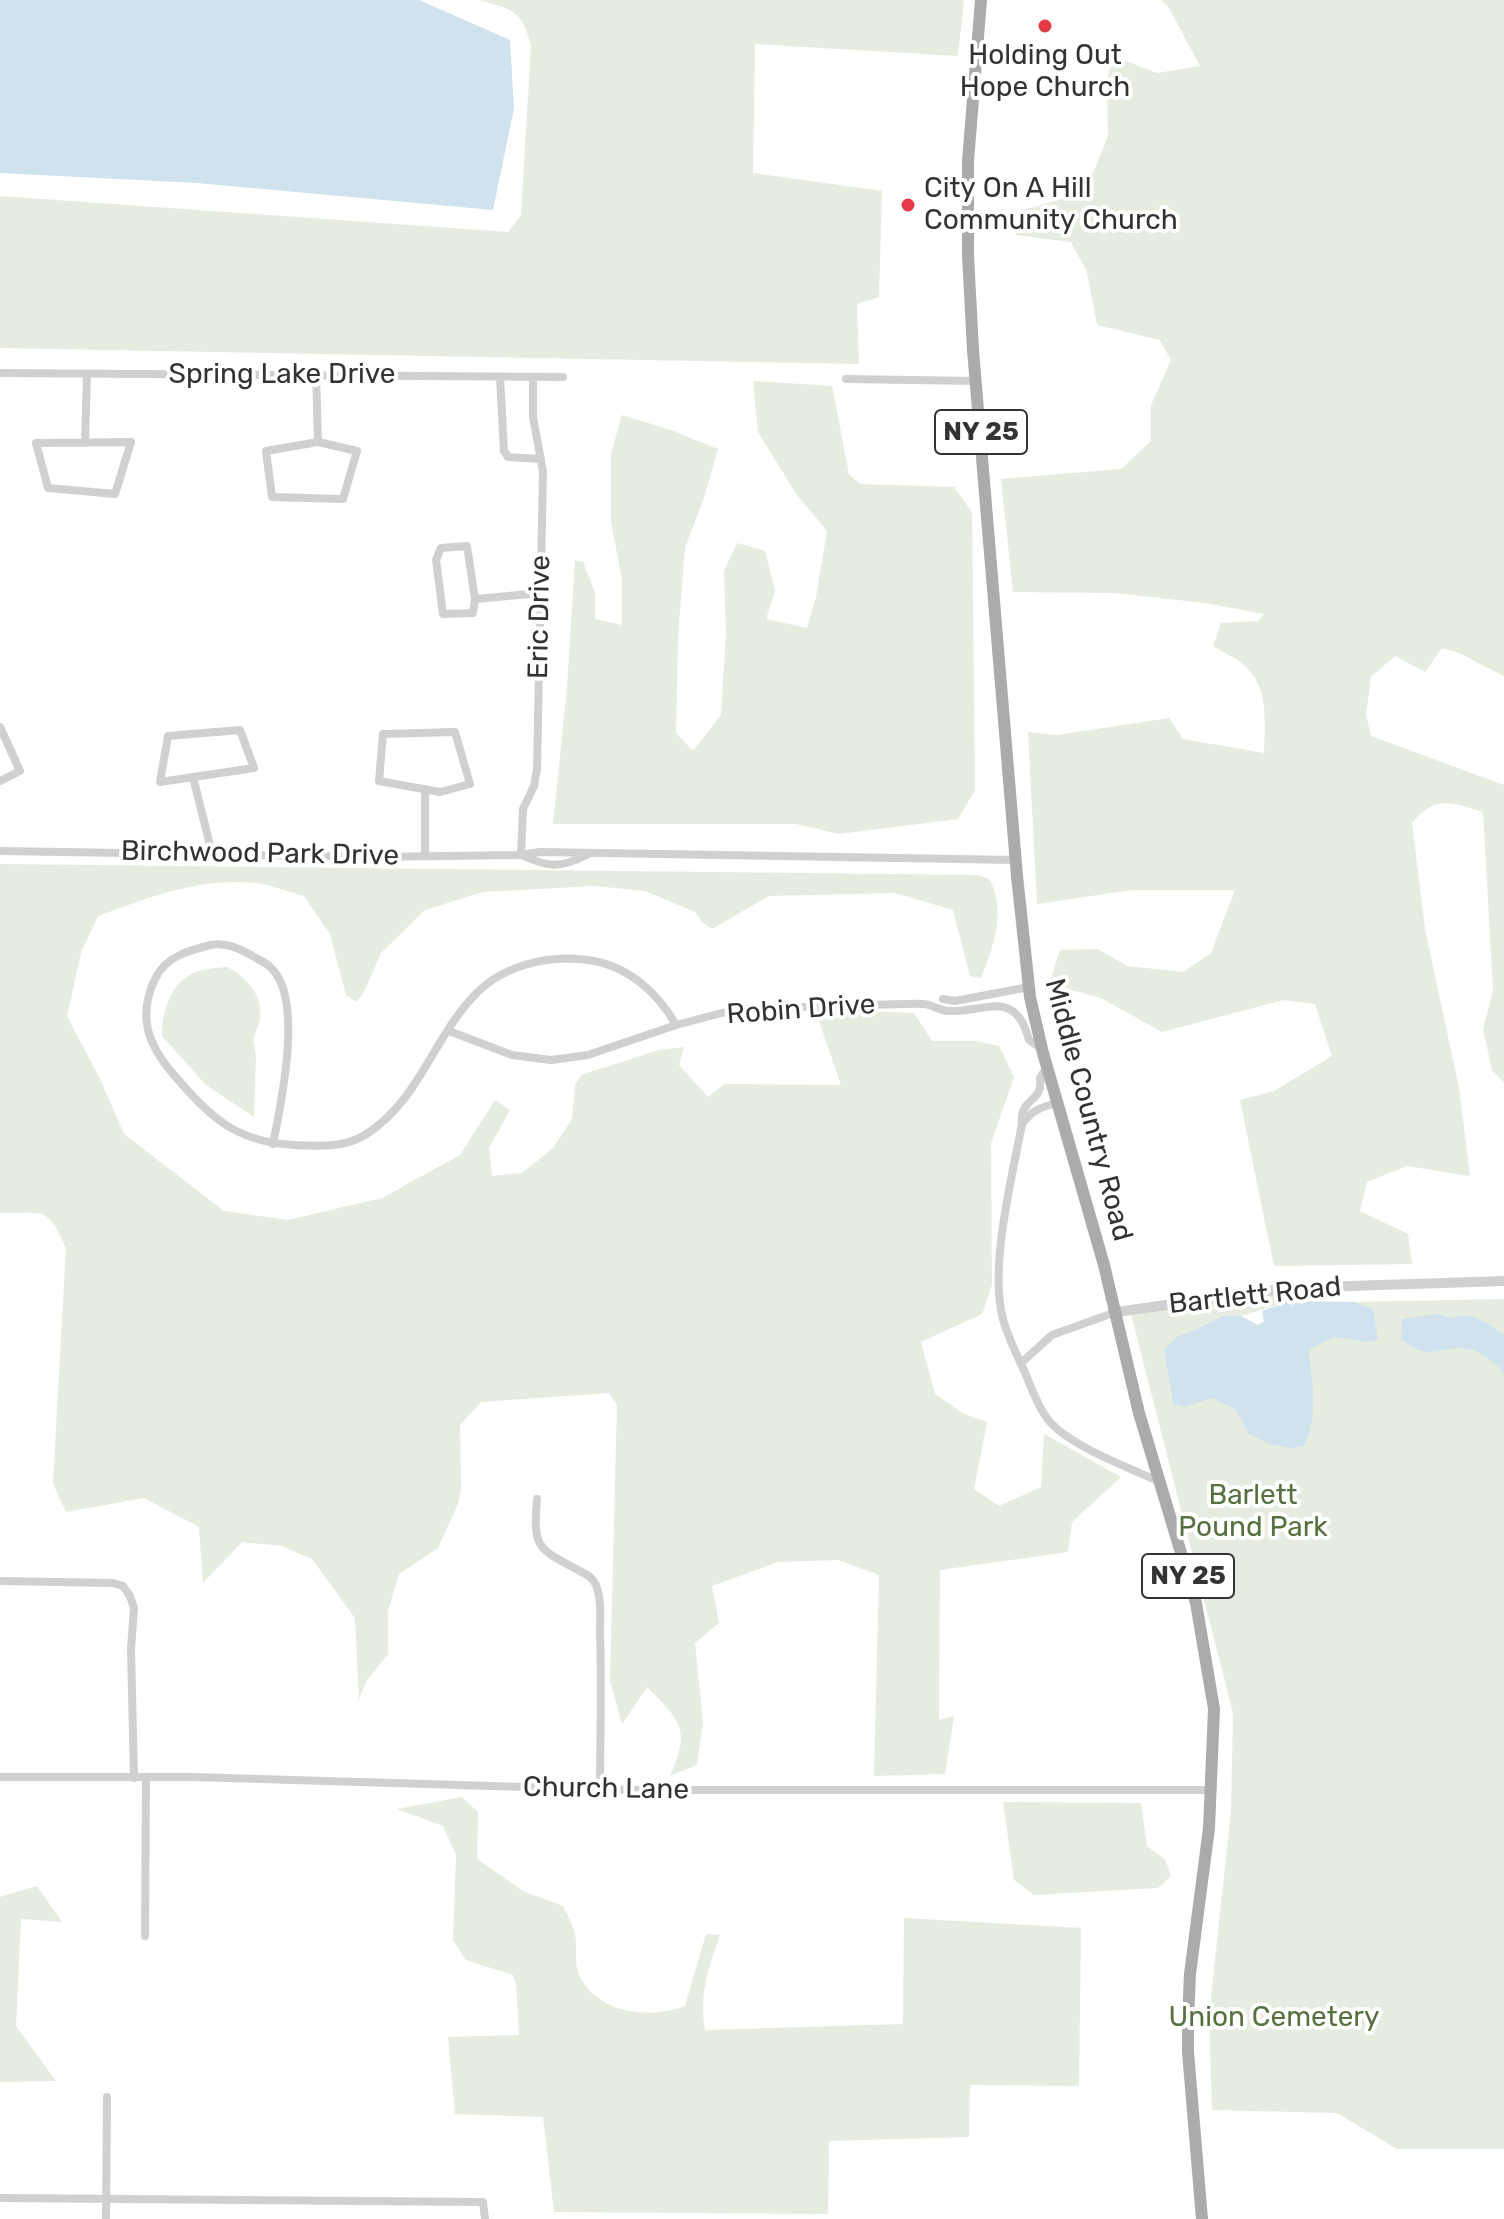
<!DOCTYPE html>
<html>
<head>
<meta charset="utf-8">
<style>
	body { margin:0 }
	canvas { display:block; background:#fff }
</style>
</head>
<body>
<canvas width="1504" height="2219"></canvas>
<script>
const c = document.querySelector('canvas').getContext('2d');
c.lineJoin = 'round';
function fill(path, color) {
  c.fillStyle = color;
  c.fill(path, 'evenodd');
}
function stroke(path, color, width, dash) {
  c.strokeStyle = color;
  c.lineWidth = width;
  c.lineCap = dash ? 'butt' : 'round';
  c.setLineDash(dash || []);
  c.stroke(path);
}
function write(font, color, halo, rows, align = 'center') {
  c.font = font + ' Rubik,sans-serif';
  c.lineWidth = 8;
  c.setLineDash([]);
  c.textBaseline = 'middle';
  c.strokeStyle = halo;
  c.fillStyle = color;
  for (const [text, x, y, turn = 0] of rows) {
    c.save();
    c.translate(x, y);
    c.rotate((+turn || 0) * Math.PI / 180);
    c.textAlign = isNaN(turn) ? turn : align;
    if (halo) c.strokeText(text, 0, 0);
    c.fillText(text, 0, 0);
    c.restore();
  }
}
const green = new Path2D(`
	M478 0H964L958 56 755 44 753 173 882 191 879 297 857 304 859 364 0 348V196L508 232 521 215 531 45C521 9 512 9 478 0Z
	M1161 0H1504V676L1459 653 1442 648 1425 672 1395 656 1371 677 1366 715 1371 736 1504 785V1083L1492 1070 1483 1029 1493 991 1483 812C1453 802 1434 795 1412 823L1425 929 1459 1088 1470 1176 1407 1166 1367 1182 1360 1211 1408 1234 1412 1264 1274 1266 1240 1100 1274 1091 1332 1056 1315 1004 1283 1000 1162 1032 1101 998 1049 984 1060 950 1098 949 1127 966 1183 972 1211 953 1235 890H1132L1037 904 1028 732 1057 735 1169 718 1183 739 1264 753C1265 726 1269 687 1246 667 1237 658 1223 652 1213 646L1221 623 1258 621 1264 614 1205 603 1115 593 1013 592 1001 479 1121 469 1151 441V405L1171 360 1160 340 1097 325 1087 272 1071 242 1016 235 1017 212 1061 199 1093 173 1108 136 1107 80 1113 56 1157 73 1200 66 1169 8Z
	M753 381 832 386 849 474 860 484 954 487 972 512 975 790 958 819 839 834 796 824H553L567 687 575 560 583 562 595 592V619L622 625V579L611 522V454L622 415 671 430 718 449 704 498 685 547 678 637 676 733 693 751 721 715 726 633 724 571 737 543 765 551 775 591 766 619 807 628 816 597 827 531 797 495 758 432Z
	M0 864 978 875 989 879C1007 908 993 949 981 978L970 976 953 910 895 893 769 896 712 929 703 923 695 912 645 891 594 886 483 892 425 910 381 953 363 994 356 1002 346 995 330 934 304 896C289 892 272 885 256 883 199 877 150 897 98 916L81 953 67 1016 100 1079 124 1134 224 1211 288 1220 382 1198 460 1155 495 1100 510 1110 489 1148 492 1176 522 1173 553 1148 572 1119 575 1086 581 1075 659 1050 684 1047 679 1065 708 1097 725 1084 841 1085 815 1009 914 1013 932 1041H977L999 1046 1014 1077 991 1143 992 1285 982 1314 921 1342 935 1394 964 1414 987 1422 974 1489 999 1506 1041 1487 1044 1434 1121 1477 1072 1522 1068 1552 940 1570 939 1720 954 1716 945 1774 874 1776 879 1575 838 1560 778 1562 712 1586 719 1623 695 1643 703 1722 697 1765 670 1776C691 1730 681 1721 647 1687L622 1724 610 1681 617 1405 609 1393 481 1402 460 1425 461 1489 458 1504 438 1548 399 1574 388 1611V1654L367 1680 359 1699 355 1618 312 1559 282 1546 242 1542 203 1583 199 1527 144 1498 66 1512 53 1484 66 1248C47 1204 44 1214 0 1213Z
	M228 967C256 984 270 1007 253 1038L256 1057 254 1117 206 1085 162 1036C162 1012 170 982 196 972 205 968 218 968 228 967Z
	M1289 1288 1290 1301 1193 1331 1164 1350 1174 1404 1211 1398 1235 1409 1248 1433 1300 1303 1504 1299V2149H1397L1337 2113 1212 2110 1209 2015 1231 1811 1233 1713 1130 1310Z
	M462 1797 478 1812 477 1859 523 1891 563 1906C567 1915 573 1925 575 1935 578 1947 574 1960 578 1972 593 2013 649 2020 685 2006L706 1934 720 1935C708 1968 699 1995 705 2030L903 2024 904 1918 1081 1928 1079 2086 970 2085 969 2137 829 2141 828 2214 554 2212 543 2117 455 2114 448 2037 519 2035 516 1984 513 1975 466 1960 453 1940 456 1855 443 1826 397 1809Z
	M1003 1802 1141 1803 1147 1846 1165 1860 1171 1876 1158 1888 1034 1895 1014 1880Z
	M37 1886 62 1922 21 1919 16 2026 56 2081 0 2082V1897Z`);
const water = new Path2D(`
	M0 0H419L510 40 514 108 493 210 197 183 0 173Z
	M1290 1301 1354 1302 1373 1309 1378 1340 1367 1342 1333 1337 1309 1350C1312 1384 1319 1413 1304 1446L1289 1448 1269 1444 1248 1433 1235 1409 1211 1398 1185 1407 1173 1404 1164 1350 1178 1336 1193 1331 1223 1316H1241L1258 1325 1264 1321 1262 1311Z
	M1439 1314C1456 1320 1452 1316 1466 1316 1482 1316 1492 1329 1504 1334V1377L1502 1370C1493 1362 1481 1351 1469 1349 1438 1344 1432 1364 1401 1339L1402 1319Z`);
const minor = new Path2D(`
	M0 373 563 377
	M316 373 318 442
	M500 377 504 451 508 457 541 459
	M846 379 977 381
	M131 442 115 494 48 488 36 443Z
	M318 442 357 451 343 499 272 497 266 451Z
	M85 443 87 374
	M467 546 475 599 473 613 443 614 436 560 441 548Z
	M475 599 541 593
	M0 727 20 771 0 781
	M240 730 254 768 160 782 168 736Z
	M455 732 470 784 440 792 379 781 383 734Z
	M193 777 212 853
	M0 851 370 857 521 855 540 852 1016 860
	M425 855V790
	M521 855 523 809 534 786 537 769 543 472 533 417V377
	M522 855C549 868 560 868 587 855
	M943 999 955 1001 1029 987
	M449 1031 512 1055 551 1060 588 1055 676 1025 737 1009 904 1004C912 1004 921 1003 929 1005 935 1007 941 1010 947 1011 985 1013 1015 987 1029 1040L1042 1049
	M1047 1067 1040 1078C1044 1103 1019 1097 1022 1124 1012 1178 989 1266 1003 1319 1008 1339 1018 1356 1026 1375 1034 1394 1041 1415 1056 1428 1081 1450 1130 1468 1160 1482
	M1023 1123C1032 1110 1042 1107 1057 1103
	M273 1144C281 1104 304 998 271 968 266 962 257 959 251 955 239 948 225 942 211 945 190 950 167 956 156 977 137 1015 147 1044 174 1075 211 1118 236 1142 294 1145 318 1146 344 1148 365 1135 418 1102 432 1041 472 998 500 966 547 954 588 960 626 965 657 991 676 1025
	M1021 1363 1052 1335 1116 1312
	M537 1499C533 1548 537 1548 578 1570 585 1574 592 1576 596 1585 602 1600 600 1619 600 1634 602 1686 600 1738 600 1790
	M0 1581 113 1583 123 1586 130 1596 134 1608 131 1649 134 1778
	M0 1777H194L625 1790H1212
	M145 1936 146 1778
	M0 2198 483 2202 485 2219
	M106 2219 107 2097`);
const tertiary = new Path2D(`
	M1116 1312 1289 1288 1504 1281`);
const primary = new Path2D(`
	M981 0 968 161V255L973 350 1017 876 1030 997 1043 1053 1104 1265 1139 1413 1196 1603 1214 1709 1209 1828 1190 1974 1188 2020V2052L1202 2219`);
const markers = [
	[1045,26,8,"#e63946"],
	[908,205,8,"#e63946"]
];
const shields = [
	[981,432,92],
	[1188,1576,92]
];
const shieldNames = [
	["NY 25",981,432],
	["NY 25",1188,1576]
];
const poiNames = [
	["Holding Out",1045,56],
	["Hope Church",1045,88],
	["City On A Hill",924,189,"left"],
	["Community Church",924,221,"left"]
];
const streetNames = [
	["Spring Lake Drive",282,375],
	["Eric Drive",540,617,-89],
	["Birchwood Park Drive",260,854,1],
	["Robin Drive",801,1010,-4],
	["Middle Country Road",1088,1110,75],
	["Bartlett Road",1255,1296,-6],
	["Church Lane",606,1789,1]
];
const parkNames = [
	["Barlett",1253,1496],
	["Pound Park",1253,1528],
	["Union Cemetery",1274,2018]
];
fill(green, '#e6ecdf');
fill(water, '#cfe2ee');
stroke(minor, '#d0d0d0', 8);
stroke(tertiary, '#d0d0d0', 10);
stroke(primary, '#ababab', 12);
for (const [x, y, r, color] of markers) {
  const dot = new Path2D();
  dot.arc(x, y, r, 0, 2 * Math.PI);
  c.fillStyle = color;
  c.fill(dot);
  stroke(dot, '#fff', 3);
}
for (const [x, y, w] of shields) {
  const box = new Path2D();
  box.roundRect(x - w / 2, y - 22, w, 44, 6);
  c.fillStyle = '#fff';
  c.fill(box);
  stroke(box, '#333', 2);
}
write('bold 26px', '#333', null, shieldNames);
write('28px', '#333', '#fff', poiNames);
write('28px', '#333', '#fff', streetNames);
write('28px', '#56703f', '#fff', parkNames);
</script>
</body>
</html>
